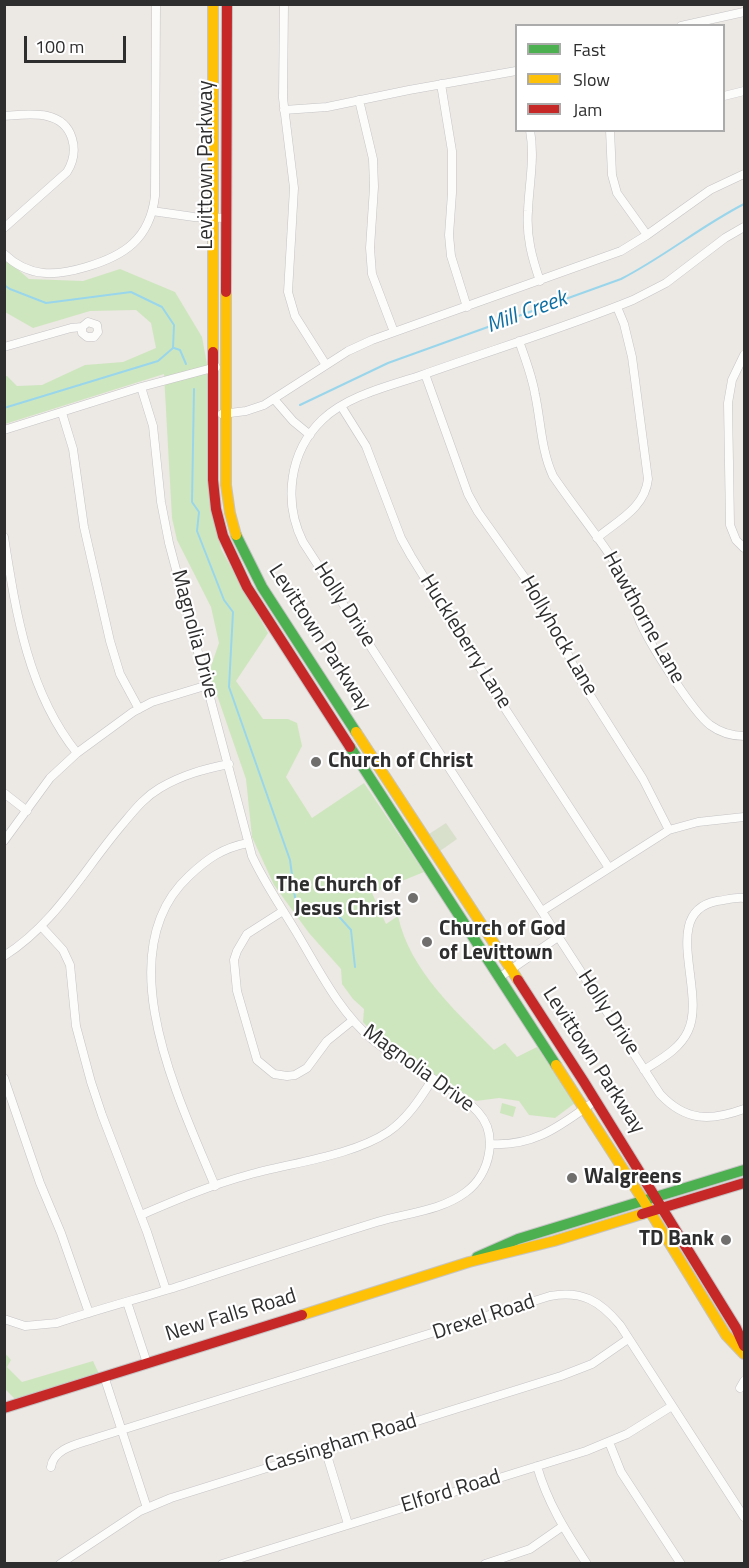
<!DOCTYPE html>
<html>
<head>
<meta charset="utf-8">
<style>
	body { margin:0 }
	#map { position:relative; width:749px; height:1568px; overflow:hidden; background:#ece8e4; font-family:"Titillium Web",sans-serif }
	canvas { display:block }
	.frame { position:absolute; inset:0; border:6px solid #2e2e2e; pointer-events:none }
	.legend { position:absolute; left:515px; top:24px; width:210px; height:108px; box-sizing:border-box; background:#fff; border:2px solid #ababab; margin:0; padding:8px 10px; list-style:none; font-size:18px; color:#2e2e2e }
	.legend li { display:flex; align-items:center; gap:12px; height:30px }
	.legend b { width:30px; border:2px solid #ababab }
	.scale { position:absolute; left:24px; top:36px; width:102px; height:27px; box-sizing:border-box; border:3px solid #2e2e2e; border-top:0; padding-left:8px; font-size:18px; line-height:21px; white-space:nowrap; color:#2e2e2e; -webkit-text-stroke:4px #fff; paint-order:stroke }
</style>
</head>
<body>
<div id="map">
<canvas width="749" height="1568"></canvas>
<div class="frame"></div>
<ul class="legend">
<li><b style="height:8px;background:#4caf50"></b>Fast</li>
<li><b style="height:8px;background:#ffc107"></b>Slow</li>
<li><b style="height:8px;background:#c62828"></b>Jam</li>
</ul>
<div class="scale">100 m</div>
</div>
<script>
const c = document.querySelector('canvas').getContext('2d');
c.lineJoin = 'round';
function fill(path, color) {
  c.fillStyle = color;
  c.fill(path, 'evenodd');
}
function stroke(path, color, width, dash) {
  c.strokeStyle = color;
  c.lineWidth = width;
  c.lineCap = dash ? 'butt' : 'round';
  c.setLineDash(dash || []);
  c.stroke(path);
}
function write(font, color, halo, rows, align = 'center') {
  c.font = font + ' "Titillium Web",sans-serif';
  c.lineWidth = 4.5;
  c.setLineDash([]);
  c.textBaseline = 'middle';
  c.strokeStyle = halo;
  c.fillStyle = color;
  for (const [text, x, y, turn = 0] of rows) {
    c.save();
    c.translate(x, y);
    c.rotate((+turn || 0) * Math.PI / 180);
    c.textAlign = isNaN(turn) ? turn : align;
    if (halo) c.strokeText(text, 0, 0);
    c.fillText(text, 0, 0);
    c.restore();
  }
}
const green = new Path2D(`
	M4 258 29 279 83 281 120 269 175 292 202 337 207 364 209 400 208 462 221 549 268 633 236 681 263 719H288L297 723 302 746 286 777 312 818 364 783 424 872 372 893 386 924 398 916C410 971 456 1011 494 1050L505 1043 517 1057 537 1047 575 1103 555 1118 529 1115 519 1101 499 1098 476 1101 378 1038 363 1022 364 1009 353 999 342 984 341 969 309 933 274 885 252 837 246 779 209 672 219 643 211 607 177 540 172 518 164 374 5 424V376H7L17 386 42 385 85 365 123 362 156 348 151 323 136 310 90 311 33 328 5 312Z
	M502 1103 516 1107 513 1117 500 1113Z
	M4 1352 11 1360 7 1367 22 1382 93 1361 100 1376 18 1402 5 1389Z`);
const cemetery = new Path2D(`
	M446 823 457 839 440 851 429 834Z`);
const stream = new Path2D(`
	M4 285 10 289 46 303 131 292 162 307 174 325 173 348 158 361 4 408
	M174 348 180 350 186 364
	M194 389 192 502 199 512 197 531 224 600 233 612 229 687 290 860 296 905 307 912 334 911 351 930 355 967
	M300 405 388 363 621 279C664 257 701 226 744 204`);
const street = new Path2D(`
	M284 4 283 98 294 188 288 292 295 316 326 365
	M681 26 744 12
	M441 84 452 151V193L449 235 451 256 467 307
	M724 96 744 91
	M359 100 373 159 374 187 370 248 372 274 394 332
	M284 110 327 107 409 90 516 71
	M4 116C18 115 34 113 47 116 74 122 80 151 67 172L4 228
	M530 130C535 158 529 184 528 211 526 236 532 258 540 281
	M610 130 612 175 617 193 647 235
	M152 211 194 217 226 218
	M744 227 725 238 666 283 633 300C564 328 492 350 422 375 390 386 348 395 322 420 289 452 283 502 303 542L660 1094C686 1122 711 1121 744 1109
	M4 254C29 278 56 276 86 267 124 256 150 239 155 196L156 4
	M519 341C525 358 532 376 535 394 541 422 541 450 553 476 574 507 599 537 619 569 630 586 633 606 641 624 651 646 693 712 710 725 721 733 732 736 744 736
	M4 347 71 328 82 327 88 322 97 325 98 332 94 337H87L82 333V327
	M744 355 732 380 728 403 730 525 736 540 744 548
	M425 374 468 494 478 512 542 602 581 681 643 779 669 830
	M274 399 293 421 310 435
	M341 406 366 446 401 538 411 556 506 710 609 868
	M62 413 73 449 84 527 110 641 120 674 139 709
	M222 414 246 411 264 405 348 351 372 340 621 251 647 235 710 190 744 174
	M4 430 141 387 216 367
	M4 537C16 613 28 692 77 753
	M597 538C617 521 645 508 648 479L632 357 624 324 617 307
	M4 793 27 811
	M4 841 50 778 77 753 133 712 152 702 208 685
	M283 911 247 934 237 951 234 960 237 991 257 1060 274 1074 287 1076 295 1075 307 1068 327 1041 353 1020
	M542 911 669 830 698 822 744 817
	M41 926 63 950 70 965 76 1026 91 1082 102 1115 147 1232 166 1290
	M4 956C55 924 83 871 121 826 133 812 143 798 160 788 182 775 204 769 229 764
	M500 977 558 937
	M644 1070C661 1059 680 1049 688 1031 707 992 659 912 717 901 726 900 735 897 744 898
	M4 1078 40 1183 61 1233 89 1313
	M490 1144C535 1147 561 1125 595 1101
	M215 1186C180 1101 106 953 189 876 207 859 222 848 248 843
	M141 1215C176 1200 211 1185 248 1175 290 1163 352 1156 388 1132 407 1119 420 1099 432 1080
	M127 1302 147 1363
	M4 1319 25 1326 57 1323C99 1309 141 1298 183 1285 247 1264 312 1242 377 1222 406 1213 441 1211 466 1192 490 1174 499 1135 478 1112 452 1084 404 1066 373 1040 339 1012 318 968 295 930 280 905 264 882 252 856L169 543 161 502 153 426 141 387
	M104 1376 147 1508
	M740 1388 744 1381
	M609 1442 621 1472 681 1564
	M325 1449 348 1524
	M537 1466C547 1502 566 1532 587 1564
	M51 1467C54 1447 80 1444 96 1438L550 1296C582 1290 600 1301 620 1325L744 1517
	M60 1564 140 1511 171 1498 561 1376 592 1364 628 1339
	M222 1564 586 1451 627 1434 672 1406
	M485 1564 530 1549 563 1526`);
const fast = new Path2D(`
	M236 535 262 587 356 732
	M350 747 556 1065
	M477 1257 518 1239 744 1170`);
const slow = new Path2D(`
	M213 4V352
	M226 292V485L230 513 236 535
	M356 732 518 980
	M556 1065 643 1200 726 1335 744 1354
	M302 1315 469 1262 554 1241 642 1214`);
const jam = new Path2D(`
	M226 292 227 4
	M213 352V480L216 509 223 536 247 587 350 747
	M518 980 584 1082 736 1328 744 1346
	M642 1214 744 1183
	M4 1408 302 1315`);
const markers = [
	[316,762,6,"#706f6e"],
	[413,898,6,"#706f6e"],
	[427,942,6,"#706f6e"],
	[572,1178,6,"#706f6e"],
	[726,1240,6,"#706f6e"]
];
const streetNames = [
	["Levittown Parkway",207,165,-90],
	["Holly Drive",344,605,57],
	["Hawthorne Lane",643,618,61],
	["Magnolia Drive",194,634,75],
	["Hollyhock Lane",558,636,60],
	["Levittown Parkway",319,638,57],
	["Huckleberry Lane",465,642,58],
	["Holly Drive",608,1013,57],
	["Levittown Parkway",593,1061,57],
	["Magnolia Drive",418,1069,36],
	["New Falls Road",231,1316,-17],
	["Drexel Road",484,1318,-18],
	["Cassingham Road",341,1444,-17],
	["Elford Road",451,1492,-17]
];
const poiNames = [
	["Church of Christ",328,762],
	["The Church of",401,886,"right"],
	["Jesus Christ",401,910,"right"],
	["Church of God",439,930],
	["of Levittown",439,954],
	["Walgreens",584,1178],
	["TD Bank",714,1240,"right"]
];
const waterNames = [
	["Mill Creek",527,313,-20]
];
fill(green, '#cee6be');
fill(cemetery, '#d8e0cc');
stroke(stream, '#99d6ec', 2);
stroke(street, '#c5c4c5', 9);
stroke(fast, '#c5c4c5', 12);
stroke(slow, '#c5c4c5', 12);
stroke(jam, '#c5c4c5', 12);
stroke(street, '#fcfcfb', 8);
stroke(fast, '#4caf50', 10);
stroke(slow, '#ffc107', 10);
stroke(jam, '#c62828', 10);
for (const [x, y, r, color] of markers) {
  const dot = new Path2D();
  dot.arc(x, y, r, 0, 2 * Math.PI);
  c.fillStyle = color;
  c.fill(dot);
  stroke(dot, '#fff', 2);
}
write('21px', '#2e2e2e', '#fff', streetNames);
write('bold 21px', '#2e2e2e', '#fff', poiNames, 'left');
write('italic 22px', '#0d6fa3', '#fff', waterNames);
</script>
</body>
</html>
